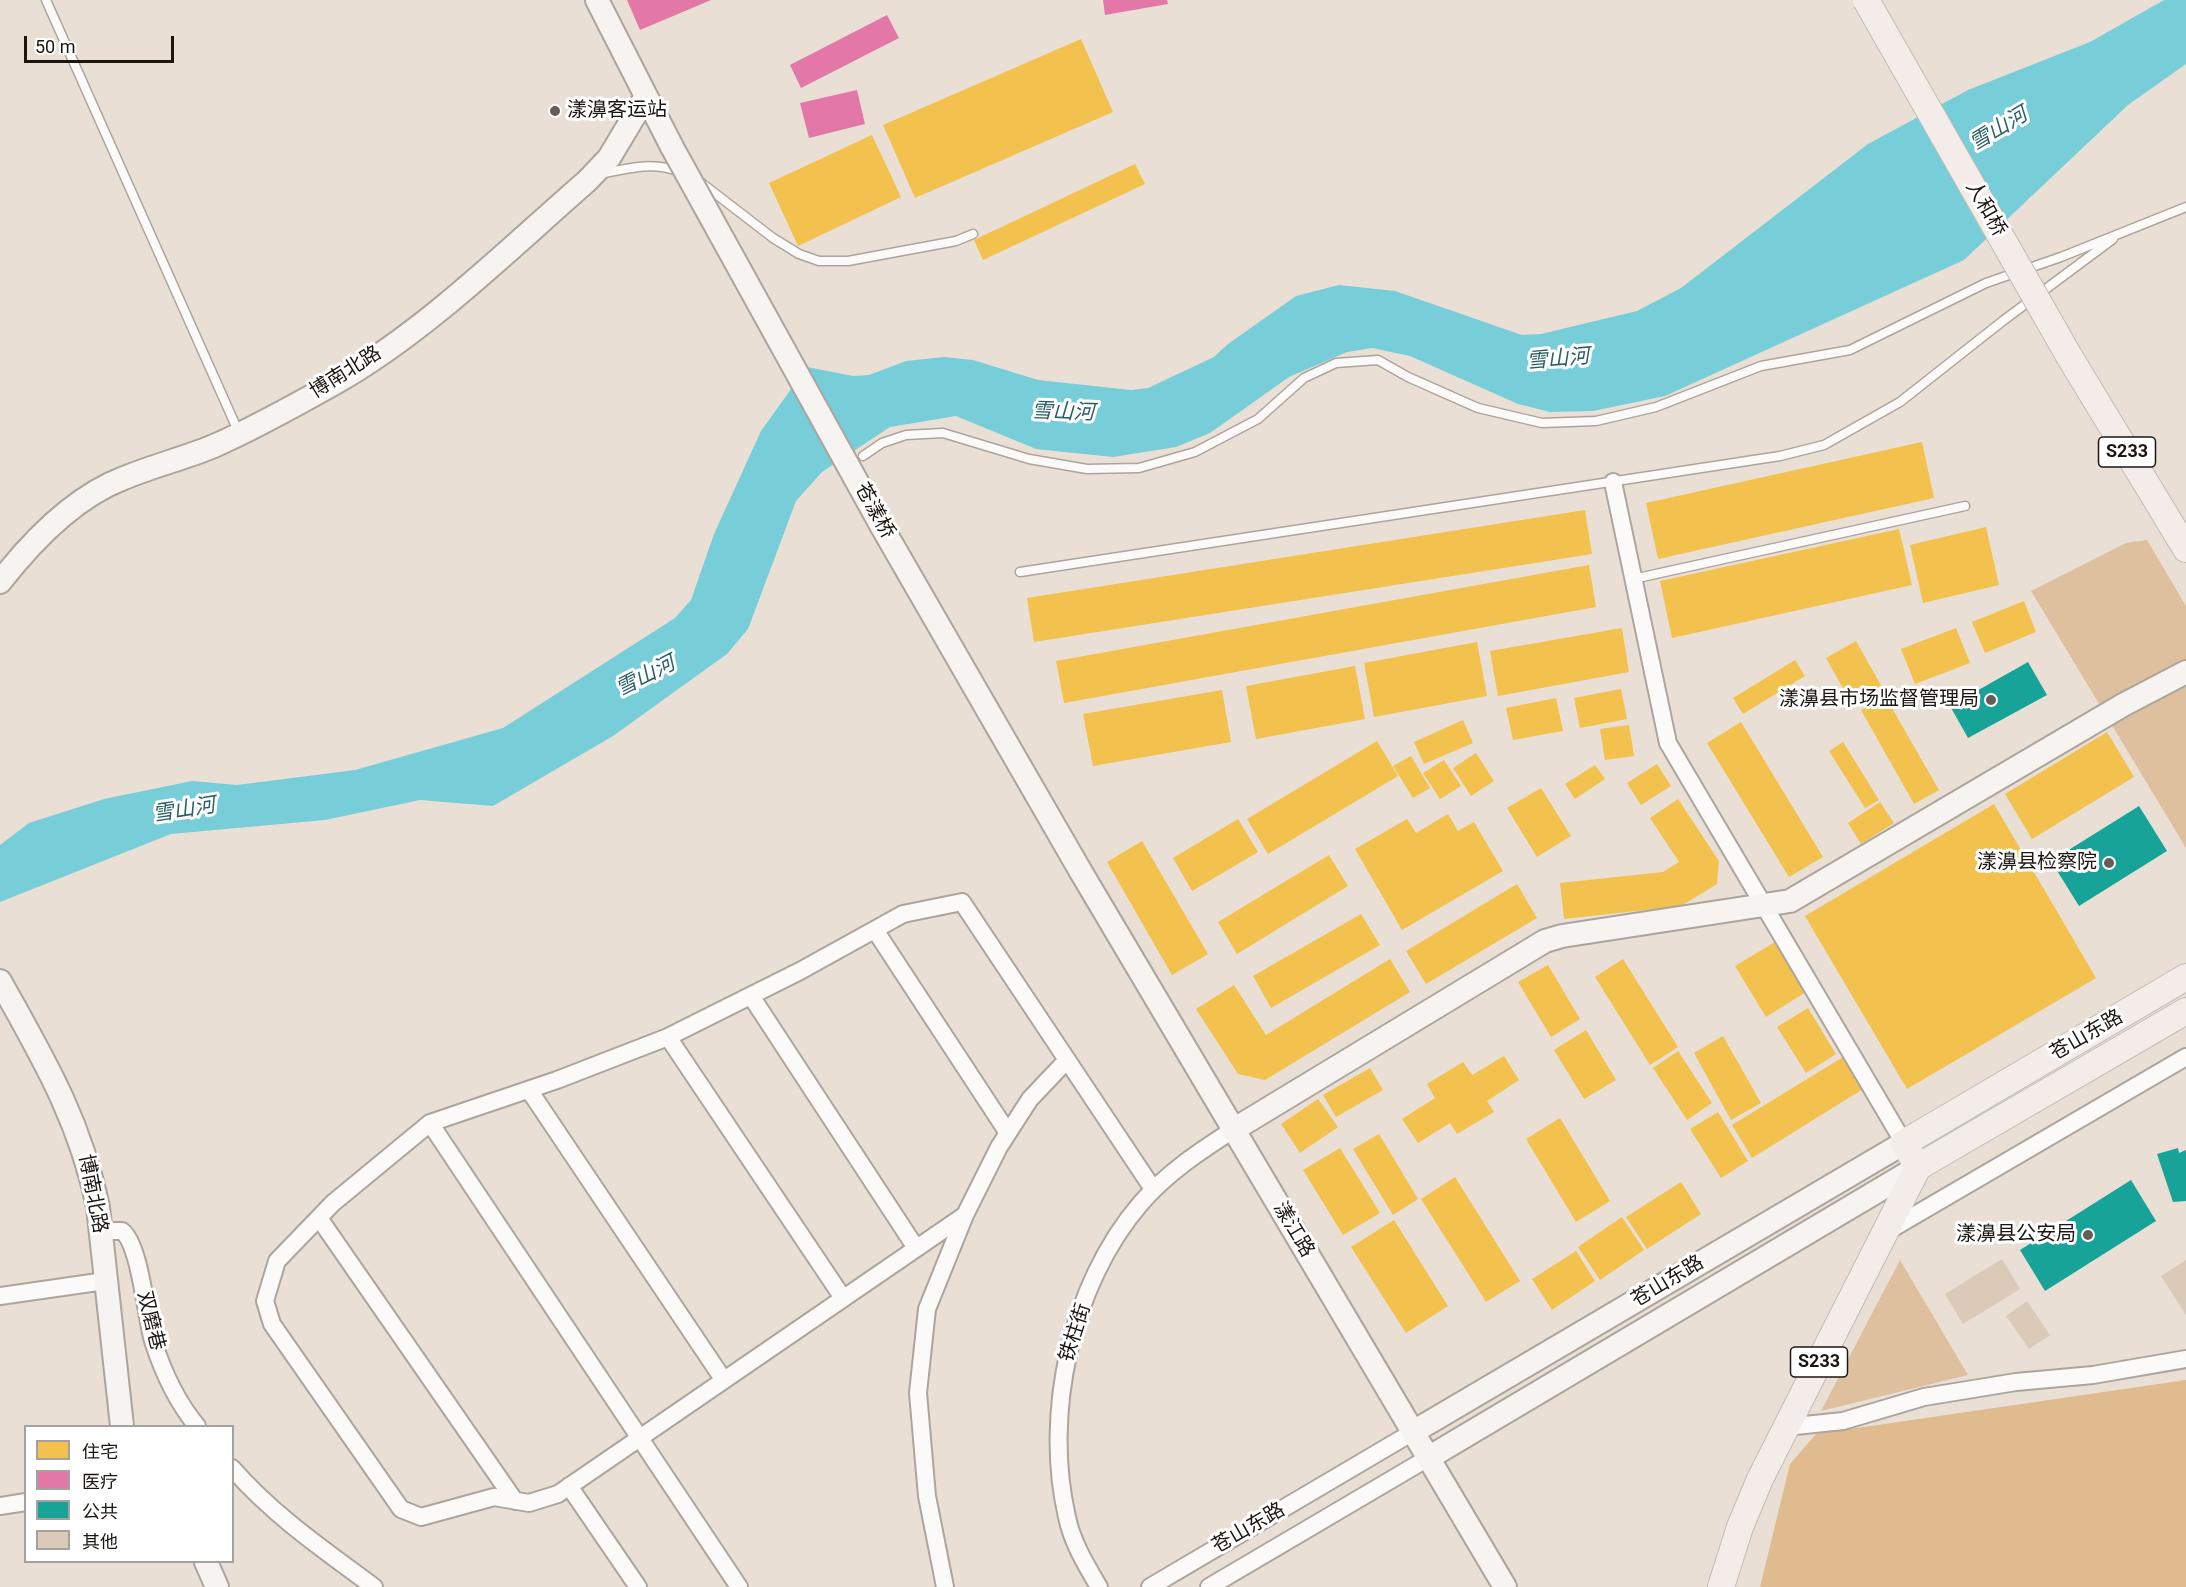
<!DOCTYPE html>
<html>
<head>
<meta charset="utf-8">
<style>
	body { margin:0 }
	#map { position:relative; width:2186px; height:1587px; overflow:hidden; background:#e9dfd5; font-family:Roboto,"Noto Sans SC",sans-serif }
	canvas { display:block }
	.legend { position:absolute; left:24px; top:1425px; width:210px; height:138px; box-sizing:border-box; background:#fff; border:2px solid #a4a29f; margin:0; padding:8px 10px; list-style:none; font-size:18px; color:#1c1610 }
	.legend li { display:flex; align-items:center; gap:12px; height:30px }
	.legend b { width:30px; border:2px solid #a4a29f }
	.scale { position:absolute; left:24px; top:36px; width:150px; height:27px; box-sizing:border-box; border:3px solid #1c1610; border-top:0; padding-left:8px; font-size:18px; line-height:21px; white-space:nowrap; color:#1c1610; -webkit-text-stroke:4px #fff; paint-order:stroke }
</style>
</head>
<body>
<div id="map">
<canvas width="2186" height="1587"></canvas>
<ul class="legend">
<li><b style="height:16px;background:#f2c14e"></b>住宅</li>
<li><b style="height:16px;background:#e377a8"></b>医疗</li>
<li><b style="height:16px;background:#17a398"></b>公共</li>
<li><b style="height:16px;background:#dacab7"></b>其他</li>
</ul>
<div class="scale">50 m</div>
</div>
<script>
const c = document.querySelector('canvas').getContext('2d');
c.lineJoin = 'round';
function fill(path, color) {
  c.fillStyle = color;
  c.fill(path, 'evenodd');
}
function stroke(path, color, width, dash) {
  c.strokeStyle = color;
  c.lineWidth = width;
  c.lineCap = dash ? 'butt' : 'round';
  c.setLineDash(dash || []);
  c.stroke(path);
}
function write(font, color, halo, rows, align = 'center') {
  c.font = font + ' Roboto,"Noto Sans SC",sans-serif';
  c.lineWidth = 6;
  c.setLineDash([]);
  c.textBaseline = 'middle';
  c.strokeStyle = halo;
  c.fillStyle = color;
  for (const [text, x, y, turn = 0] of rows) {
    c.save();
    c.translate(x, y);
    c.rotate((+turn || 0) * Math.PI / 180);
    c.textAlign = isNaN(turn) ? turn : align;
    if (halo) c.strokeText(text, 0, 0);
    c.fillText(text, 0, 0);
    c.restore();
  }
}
const green = new Path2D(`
	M2147 540 2186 606V848L2031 591 2126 543Z
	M1900 1260 1968 1375 1821 1411Z`);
const forest = new Path2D(`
	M2186 1380V1587H1760L1790 1464 1816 1434Z`);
const water = new Path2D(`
	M2164 0H2186V64L2128 105 1964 260 1665 396 1593 411 1550 412 1518 404 1410 356 1372 348 1347 352 1289 377 1210 433 1176 447 1113 457 1036 449 956 416 890 427 822 472 796 501 748 629 727 654 613 736 493 806 420 800 325 820 171 834 0 902V845L29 823 104 799 192 781 237 785 355 770 503 728 675 618 691 600 714 534 761 431 807 367 853 376 869 375 906 361 944 357 973 360 1038 380 1131 390 1148 388 1214 357 1228 344 1296 296 1339 285 1395 291 1522 335 1541 334 1637 311 1681 288 1868 144 1968 90 2090 42Z`);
const homes = new Path2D(`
	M1081 39 1113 112 915 198 883 125Z
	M872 135 901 197 798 246 769 183Z
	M1135 164 1145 184 983 260 974 240Z
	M1922 442 1934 498 1658 559 1646 503Z
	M1585 510 1592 554 1034 642 1027 598Z
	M1986 527 1999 585 1923 603 1910 545Z
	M1899 529 1912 585 1672 638 1660 581Z
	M1589 565 1596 607 1064 703 1056 661Z
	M2024 601 2036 632 1985 653 1972 622Z
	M1622 628 1629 672 1498 696 1490 651Z
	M1956 628 1970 663 1915 684 1901 649Z
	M1856 641 1883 689 1853 706 1826 658Z
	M1477 642 1487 696 1374 717 1364 663Z
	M1795 660 1805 676 1743 714 1733 698Z
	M1355 666 1365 719 1256 739 1246 686Z
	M1621 689 1627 719 1580 728 1574 698Z
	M1222 690 1231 742 1093 766 1083 714Z
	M1885 696 1939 790 1914 804 1861 710Z
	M1556 698 1563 731 1513 740 1506 708Z
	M1463 720 1473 743 1424 764 1414 742Z
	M1741 722 1823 857 1789 877 1707 743Z
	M1629 725 1634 756 1605 760 1600 729Z
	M2107 732 2134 777 2032 839 2005 794Z
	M1377 741 1398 776 1268 854 1247 819Z
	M1843 742 1879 800 1865 808 1829 751Z
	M1476 753 1494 781 1471 796 1453 768Z
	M1411 756 1430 788 1413 798 1393 766Z
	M1444 760 1461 786 1440 799 1423 773Z
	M1657 764 1671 786 1641 805 1627 783Z
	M1595 765 1605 779 1575 799 1565 784Z
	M1541 788 1571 836 1537 857 1507 808Z
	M1678 799 1719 861 1717 884 1681 906 1564 919 1560 883 1663 872 1679 862 1650 818Z
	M1880 802 1894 823 1861 844 1848 823Z
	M1994 804 2096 978 1907 1089 1805 916Z
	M1448 814 1458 831 1474 822 1503 871 1402 930 1355 849 1407 819 1416 833Z
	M1238 819 1258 852 1192 891 1173 858Z
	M1142 841 1208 954 1172 975 1107 862Z
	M1329 855 1348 886 1237 954 1218 922Z
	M1517 884 1537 918 1426 984 1406 951Z
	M1361 914 1380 945 1271 1008 1253 976Z
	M1775 942 1806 992 1766 1017 1735 966Z
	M1390 959 1410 992 1265 1080 1238 1074 1196 1009 1234 985 1266 1035Z
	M1623 959 1678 1047 1650 1065 1595 977Z
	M1548 965 1580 1019 1551 1037 1518 982Z
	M1808 1008 1836 1054 1806 1073 1777 1027Z
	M1586 1030 1616 1080 1584 1099 1554 1050Z
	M1723 1036 1761 1103 1731 1120 1694 1053Z
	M1678 1051 1712 1103 1687 1120 1653 1068Z
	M1504 1056 1519 1080 1487 1101 1494 1112 1457 1134 1450 1123 1418 1143 1402 1119 1435 1098 1427 1084 1463 1062 1472 1075Z
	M1843 1057 1863 1089 1752 1158 1732 1125Z
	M1370 1068 1383 1090 1336 1117 1323 1095Z
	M1318 1099 1338 1127 1300 1153 1281 1124Z
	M1718 1112 1748 1161 1721 1178 1690 1129Z
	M1560 1118 1610 1201 1576 1222 1526 1139Z
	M1379 1134 1418 1199 1393 1215 1353 1149Z
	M1340 1148 1380 1213 1343 1235 1303 1170Z
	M1455 1177 1520 1281 1486 1302 1421 1199Z
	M1681 1182 1701 1214 1647 1249 1626 1217Z
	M1622 1217 1644 1250 1600 1280 1578 1247Z
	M1394 1220 1448 1306 1406 1333 1351 1247Z
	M1576 1251 1595 1281 1552 1310 1532 1279Z`);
const health = new Path2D(`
	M627 0H711L640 30Z
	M1103 0H1167L1168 4 1105 15Z
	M887 15 899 38 801 88 790 65Z
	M857 90 865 124 809 138 800 103Z`);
const public = new Path2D(`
	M2028 662 2047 695 1968 738 1950 706Z
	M2139 806 2167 851 2079 906 2051 861Z
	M2178 1148 2179 1153 2186 1150V1201L2173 1202 2157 1154Z
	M2131 1180 2156 1221 2045 1291 2020 1250Z`);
const building = new Path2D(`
	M2002 1259 2020 1289 1963 1324 1945 1294Z
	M2186 1260V1315L2161 1276Z
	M2027 1301 2050 1335 2029 1349 2006 1316Z`);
const lane = new Path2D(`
	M46 0 239 433
	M601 174C628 168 653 161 680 172
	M699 181 773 238 799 254 819 261H848L956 241 973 234
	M863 456 882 443 906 435 943 433 1029 459 1087 469 1139 468 1195 452 1258 419 1304 378 1336 363 1378 360 1408 377 1478 408 1542 423 1596 421 1656 407 1761 366 1850 350 1986 283 2061 257 2186 207
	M1020 572 1780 456 1824 445 1900 402 2004 320 2113 239
	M1633 579 1965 506`);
const street = new Path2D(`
	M1613 482 1668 743 1904 1143
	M875 930 1008 1133
	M751 996 916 1248
	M668 1037 843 1298
	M529 1090 723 1379
	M430 1123 739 1587
	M965 1215 558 1494 529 1503 494 1497 421 1517 401 1509 272 1324 265 1301 277 1261 333 1203 430 1123 557 1080 668 1037 800 971 903 914 962 902 1153 1189
	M319 1218 515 1501
	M100 1231H122C140 1244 146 1317 153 1341 163 1372 176 1401 197 1426
	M1886 1232 2186 1057
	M0 1296 105 1281
	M1786 1427 1843 1421 1924 1397 2016 1382 2093 1375 2186 1359
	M232 1468C274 1516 324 1550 374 1587
	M569 1486 638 1587
	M0 1506 26 1502
	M945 1587 927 1496 918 1393 927 1309 965 1215 999 1147 1030 1099 1067 1060
	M1099 1587C1086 1565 1072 1542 1067 1517 1043 1414 1071 1284 1141 1203 1167 1173 1200 1151 1233 1130
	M1150 1587 1413 1432
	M1209 1587 1428 1458`);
const secondary = new Path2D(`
	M597 0 672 147
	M0 582C32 541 74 497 124 478 153 466 185 458 214 446 255 428 296 405 335 383 425 332 509 249 587 181L609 158 645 98
	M1081 872 1505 1587
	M0 981C43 1058 80 1120 98 1207L122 1426
	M1233 1130 1545 941 1562 936 1790 901 2123 705 2186 672
	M1413 1432 1904 1143
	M1428 1458 1918 1167
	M206 1562 217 1587`);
const primary = new Path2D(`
	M2069 356 2186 549
	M1918 1167 2186 1011
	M1721 1587 1740 1527 1760 1479 1918 1167 1904 1143 2186 977`);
const secondaryBridge = new Path2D(`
	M672 147 882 527 1081 872`);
const primaryBridge = new Path2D(`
	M1866 0 2069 356`);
const markers = [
	[555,111,6,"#645c55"],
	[1991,700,6,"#645c55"],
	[2109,863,6,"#645c55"],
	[2088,1235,6,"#645c55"]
];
const shields = [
	[2127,452,57],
	[1819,1362,57]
];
const shieldNames = [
	["S233",2127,452],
	["S233",1819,1362]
];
const poiNames = [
	["漾濞客运站",567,111,"left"],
	["漾濞县市场监督管理局",1979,700],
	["漾濞县检察院",2097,863],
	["漾濞县公安局",2076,1235]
];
const streetNames = [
	["人和桥",1985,209,60],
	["博南北路",346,373,-32],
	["苍漾桥",874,511,61],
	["苍山东路",2087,1036,-30],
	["博南北路",92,1194,79],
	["漾江路",1293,1230,59],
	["苍山东路",1668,1282,-31],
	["双磨巷",150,1321,76],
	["铁柱街",1076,1333,-72],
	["苍山东路",1249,1529,-30]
];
const waterNames = [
	["雪山河",1999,130,-31],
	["雪山河",1558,360,-5],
	["雪山河",1063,413,2],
	["雪山河",646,677,-27],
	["雪山河",184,811,-9]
];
fill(green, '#dec09e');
fill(forest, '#dfbb8f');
fill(water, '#77ced8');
fill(homes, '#f2c14e');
fill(health, '#e377a8');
fill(public, '#17a398');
fill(building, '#dacab7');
stroke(lane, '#aca59d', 11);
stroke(street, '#aca59d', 20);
stroke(secondary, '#aca59d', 26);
stroke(primary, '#c1bcb7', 28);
stroke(lane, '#fcfaf9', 8);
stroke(street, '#fcfaf9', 16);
stroke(secondary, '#f7f3f0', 22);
stroke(primary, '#f3ece8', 26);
stroke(secondaryBridge, '#aca59d', 26, []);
stroke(primaryBridge, '#c1bcb7', 28, []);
stroke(secondaryBridge, '#f7f3f0', 22);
stroke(primaryBridge, '#f3ece8', 26);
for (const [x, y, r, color] of markers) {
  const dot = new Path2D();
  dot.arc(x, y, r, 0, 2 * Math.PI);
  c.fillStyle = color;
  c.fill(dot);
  stroke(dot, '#fff', 2);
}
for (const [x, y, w] of shields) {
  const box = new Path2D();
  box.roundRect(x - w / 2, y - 15, w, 30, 4.5);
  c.fillStyle = '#fff';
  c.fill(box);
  stroke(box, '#1c1610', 1.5);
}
write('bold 18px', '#1c1610', null, shieldNames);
write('20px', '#1c1610', '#fff', poiNames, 'right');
write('20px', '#1c1610', '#fff', streetNames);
write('italic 21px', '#2b5f67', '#fff', waterNames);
</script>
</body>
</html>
